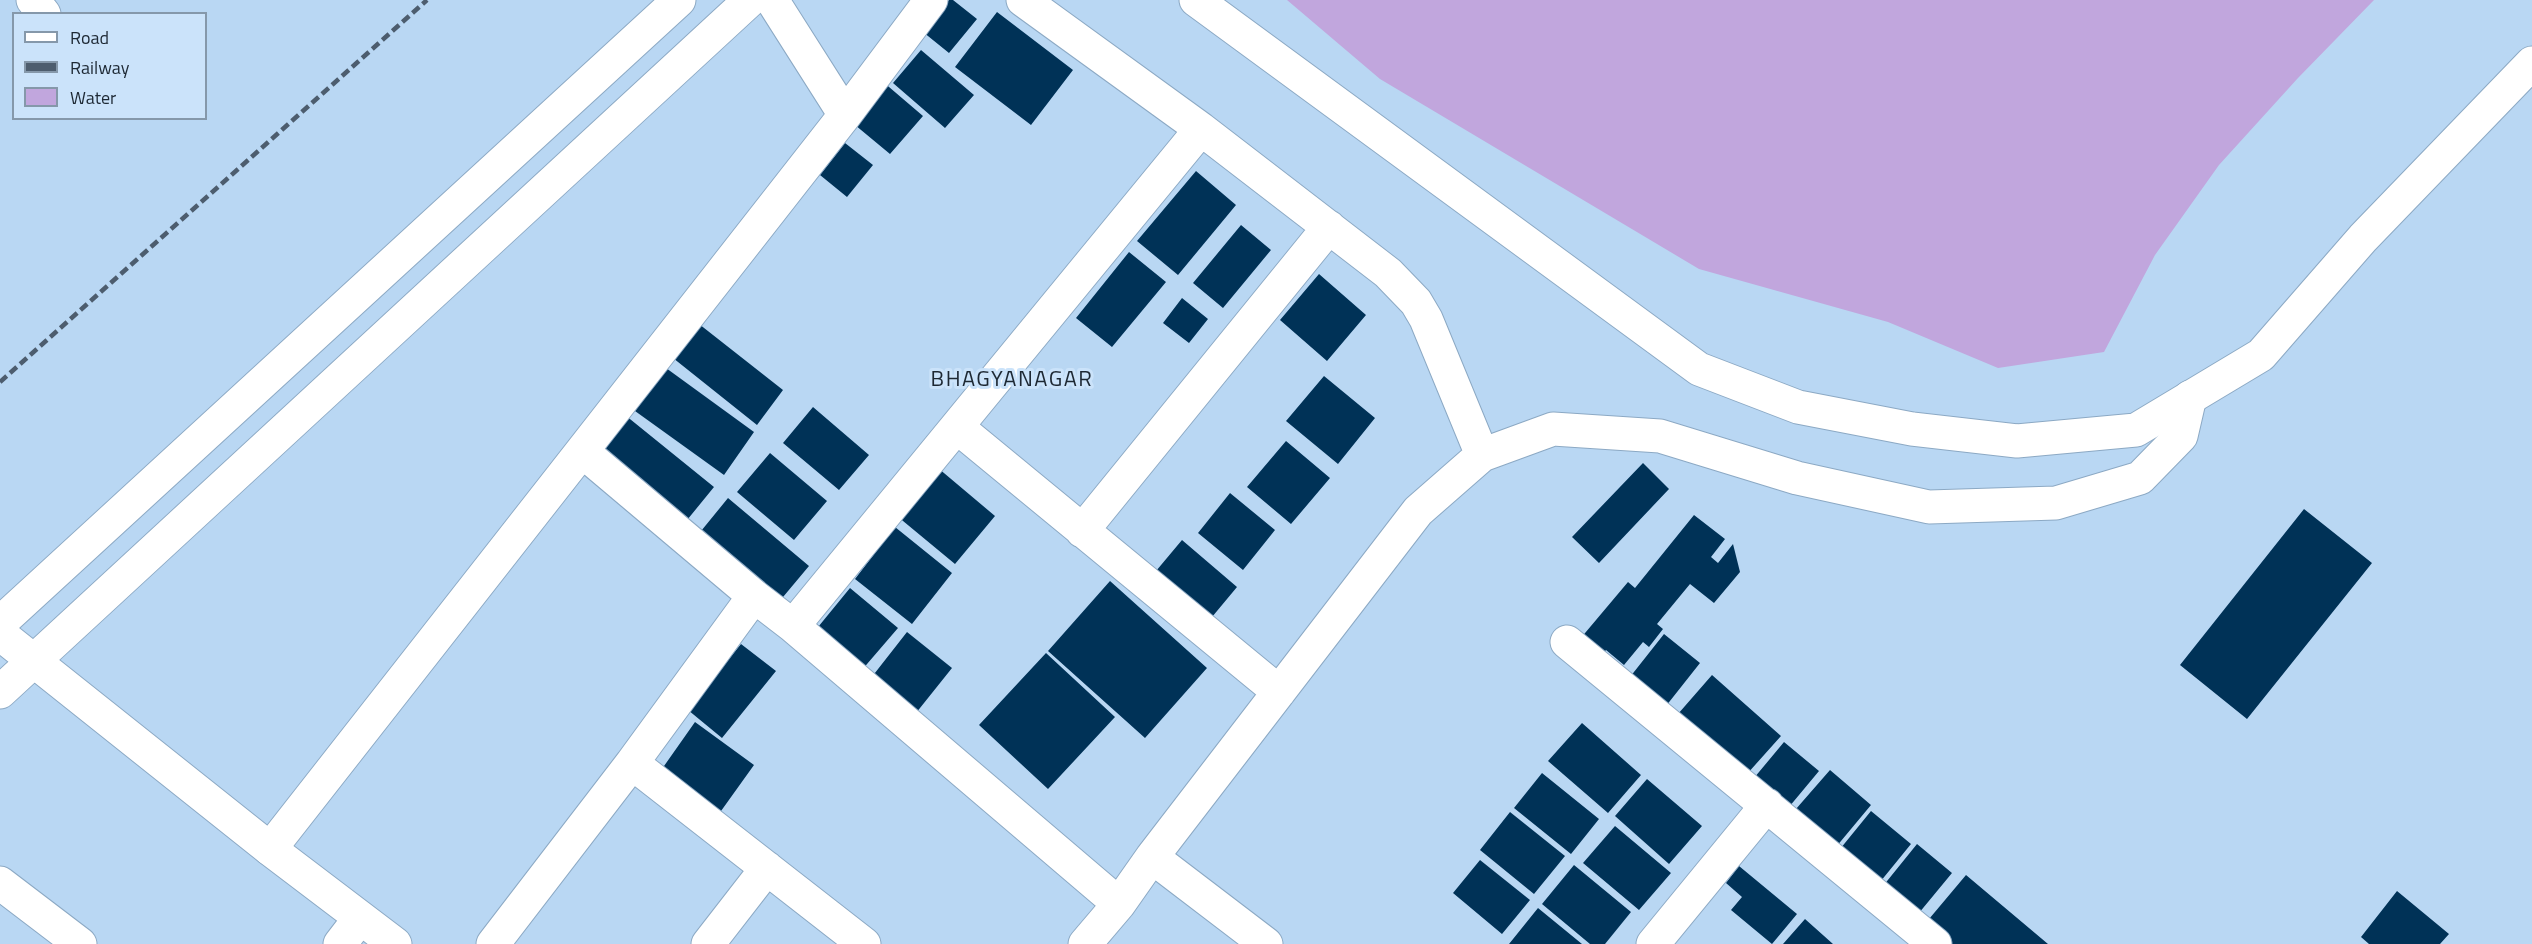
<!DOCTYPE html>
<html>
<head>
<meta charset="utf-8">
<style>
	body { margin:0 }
	#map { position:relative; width:2532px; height:944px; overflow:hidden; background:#b9d7f3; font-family:"Titillium Web",sans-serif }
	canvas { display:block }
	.legend { position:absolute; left:12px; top:12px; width:195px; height:108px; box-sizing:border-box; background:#cbe3fa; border:2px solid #8598aa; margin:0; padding:8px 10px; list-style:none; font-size:18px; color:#1d2833 }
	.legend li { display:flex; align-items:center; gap:12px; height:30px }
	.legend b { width:30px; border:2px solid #8598aa }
</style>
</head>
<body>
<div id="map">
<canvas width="2532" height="944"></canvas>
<ul class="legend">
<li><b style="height:8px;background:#fff"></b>Road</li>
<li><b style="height:8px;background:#4d5d6e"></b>Railway</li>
<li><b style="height:16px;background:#c1a6dd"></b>Water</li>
</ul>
</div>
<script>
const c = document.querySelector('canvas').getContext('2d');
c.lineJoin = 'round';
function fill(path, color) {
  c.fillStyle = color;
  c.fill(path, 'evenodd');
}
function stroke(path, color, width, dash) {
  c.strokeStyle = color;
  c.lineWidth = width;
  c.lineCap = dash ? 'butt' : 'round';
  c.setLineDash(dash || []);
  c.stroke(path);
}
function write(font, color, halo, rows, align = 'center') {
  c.font = font + ' "Titillium Web",sans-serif';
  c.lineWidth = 6;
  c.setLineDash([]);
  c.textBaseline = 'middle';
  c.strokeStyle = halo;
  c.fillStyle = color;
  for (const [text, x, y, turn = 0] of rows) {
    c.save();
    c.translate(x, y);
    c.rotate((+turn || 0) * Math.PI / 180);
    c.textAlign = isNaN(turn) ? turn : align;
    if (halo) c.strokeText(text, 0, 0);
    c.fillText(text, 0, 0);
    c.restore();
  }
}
const water = new Path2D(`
	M1287 0H2374L2298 78 2219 165 2155 255 2104 352 1998 368 1888 322 1699 269 1380 79Z`);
const building = new Path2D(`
	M949 0H953L977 19 949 53 923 32Z
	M997 12 1073 70 1031 125 955 67Z
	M921 50 974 95 945 128 893 83Z
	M882 81 923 116 890 154 849 120Z
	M845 143 873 165 847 197 820 175Z
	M1196 171 1236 205 1178 275 1137 241Z
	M1241 225 1271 250 1223 308 1193 283Z
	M1129 252 1166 282 1112 347 1076 318Z
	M1319 274 1366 315 1327 361 1280 320Z
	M1182 298 1208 319 1189 343 1163 323Z
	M699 324 783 390 757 425 673 358Z
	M666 368 754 432 724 475 635 411Z
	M1324 376 1375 418 1338 464 1286 421Z
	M813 407 869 455 839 490 783 443Z
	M625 415 714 487 683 525 594 453Z
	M1286 441 1330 478 1291 524 1247 487Z
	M770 453 827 501 794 540 737 492Z
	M1643 463 1669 489 1599 563 1572 537Z
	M938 468 995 516 955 564 897 516Z
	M1230 493 1275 530 1243 570 1198 533Z
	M728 498 809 566 778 603 697 536Z
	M2304 509 2372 563 2247 719 2180 665Z
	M1694 515 1725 539 1711 557 1718 563 1733 544 1740 572 1714 603 1690 584 1657 624 1663 629 1649 647 1643 642 1624 665 1606 650 1601 656 1580 639 1628 582 1635 588Z
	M895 527 952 573 912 624 855 579Z
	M1182 540 1237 587 1207 623 1151 577Z
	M1110 581 1207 668 1145 738 1048 651Z
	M850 588 898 628 861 671 814 632Z
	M907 632 952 668 916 713 871 678Z
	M1664 634 1700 663 1666 706 1630 677Z
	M741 644 776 671 722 738 688 710Z
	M1046 653 1115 717 1048 789 979 725Z
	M1712 675 1781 736 1747 774 1678 714Z
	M695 722 754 765 716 818 657 776Z
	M1582 723 1641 775 1608 813 1548 761Z
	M1784 742 1819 771 1784 813 1749 784Z
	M1830 770 1871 805 1831 853 1789 817Z
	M1542 773 1599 819 1571 854 1514 808Z
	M1647 779 1702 826 1669 864 1615 816Z
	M1871 811 1911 844 1876 887 1836 854Z
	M1510 812 1565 856 1534 894 1480 850Z
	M1615 826 1671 873 1639 910 1583 863Z
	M1917 844 1952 873 1914 919 1879 891Z
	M1480 860 1530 900 1502 934 1453 893Z
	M1574 865 1631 912 1605 944H1590L1542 904Z
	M1739 866 1797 914 1772 944 1731 910 1742 897 1726 883Z
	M1966 875 2048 944H1946L1924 925Z
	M2397 891 2449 934 2440 944H2369L2361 937Z
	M1538 908 1582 944H1509Z
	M1805 919 1833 944H1783Z`);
const minor = new Path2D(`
	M33 0 44 14
	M772 0 845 115
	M1023 0 1201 129 1388 273 1416 302 1426 319 1482 455
	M957 427 1279 692
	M582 451 845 115 931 0
	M1082 531 1329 227
	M793 626 1201 129
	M1567 642 1935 944
	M632 763 864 944
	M270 849 582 451 754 596 793 626 1119 904
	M1152 857 1266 944
	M0 883 80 944
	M340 944 360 918
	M493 944 632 763 754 596
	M708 944 767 868
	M1085 944 1119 904 1152 857 1418 511 1482 455 1553 429 1660 436 1797 478 1929 507 2056 503 2140 478 2181 436 2190 397
	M1653 944 1767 805`);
const tertiary = new Path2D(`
	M1196 0 1699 369 1798 407 1912 429 2017 441 2136 430 2261 355 2363 238 2532 63
	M0 623 679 0
	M0 634 270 849 395 944
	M0 692 750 0`);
const rail = new Path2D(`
	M0 382 427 0`);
const neighbourhoodNames = [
	["BHAGYANAGAR",1012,381]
];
fill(water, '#c1a6dd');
fill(building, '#003257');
stroke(minor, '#8ca9c4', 35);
stroke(tertiary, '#8ca9c4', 35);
stroke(minor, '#fff', 33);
stroke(tertiary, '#fff', 33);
stroke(rail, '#4d5d6e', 4.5, [9, 4.5]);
c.letterSpacing = '1.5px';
write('22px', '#1d2833', '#cbe3fa', neighbourhoodNames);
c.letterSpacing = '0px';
</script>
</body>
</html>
